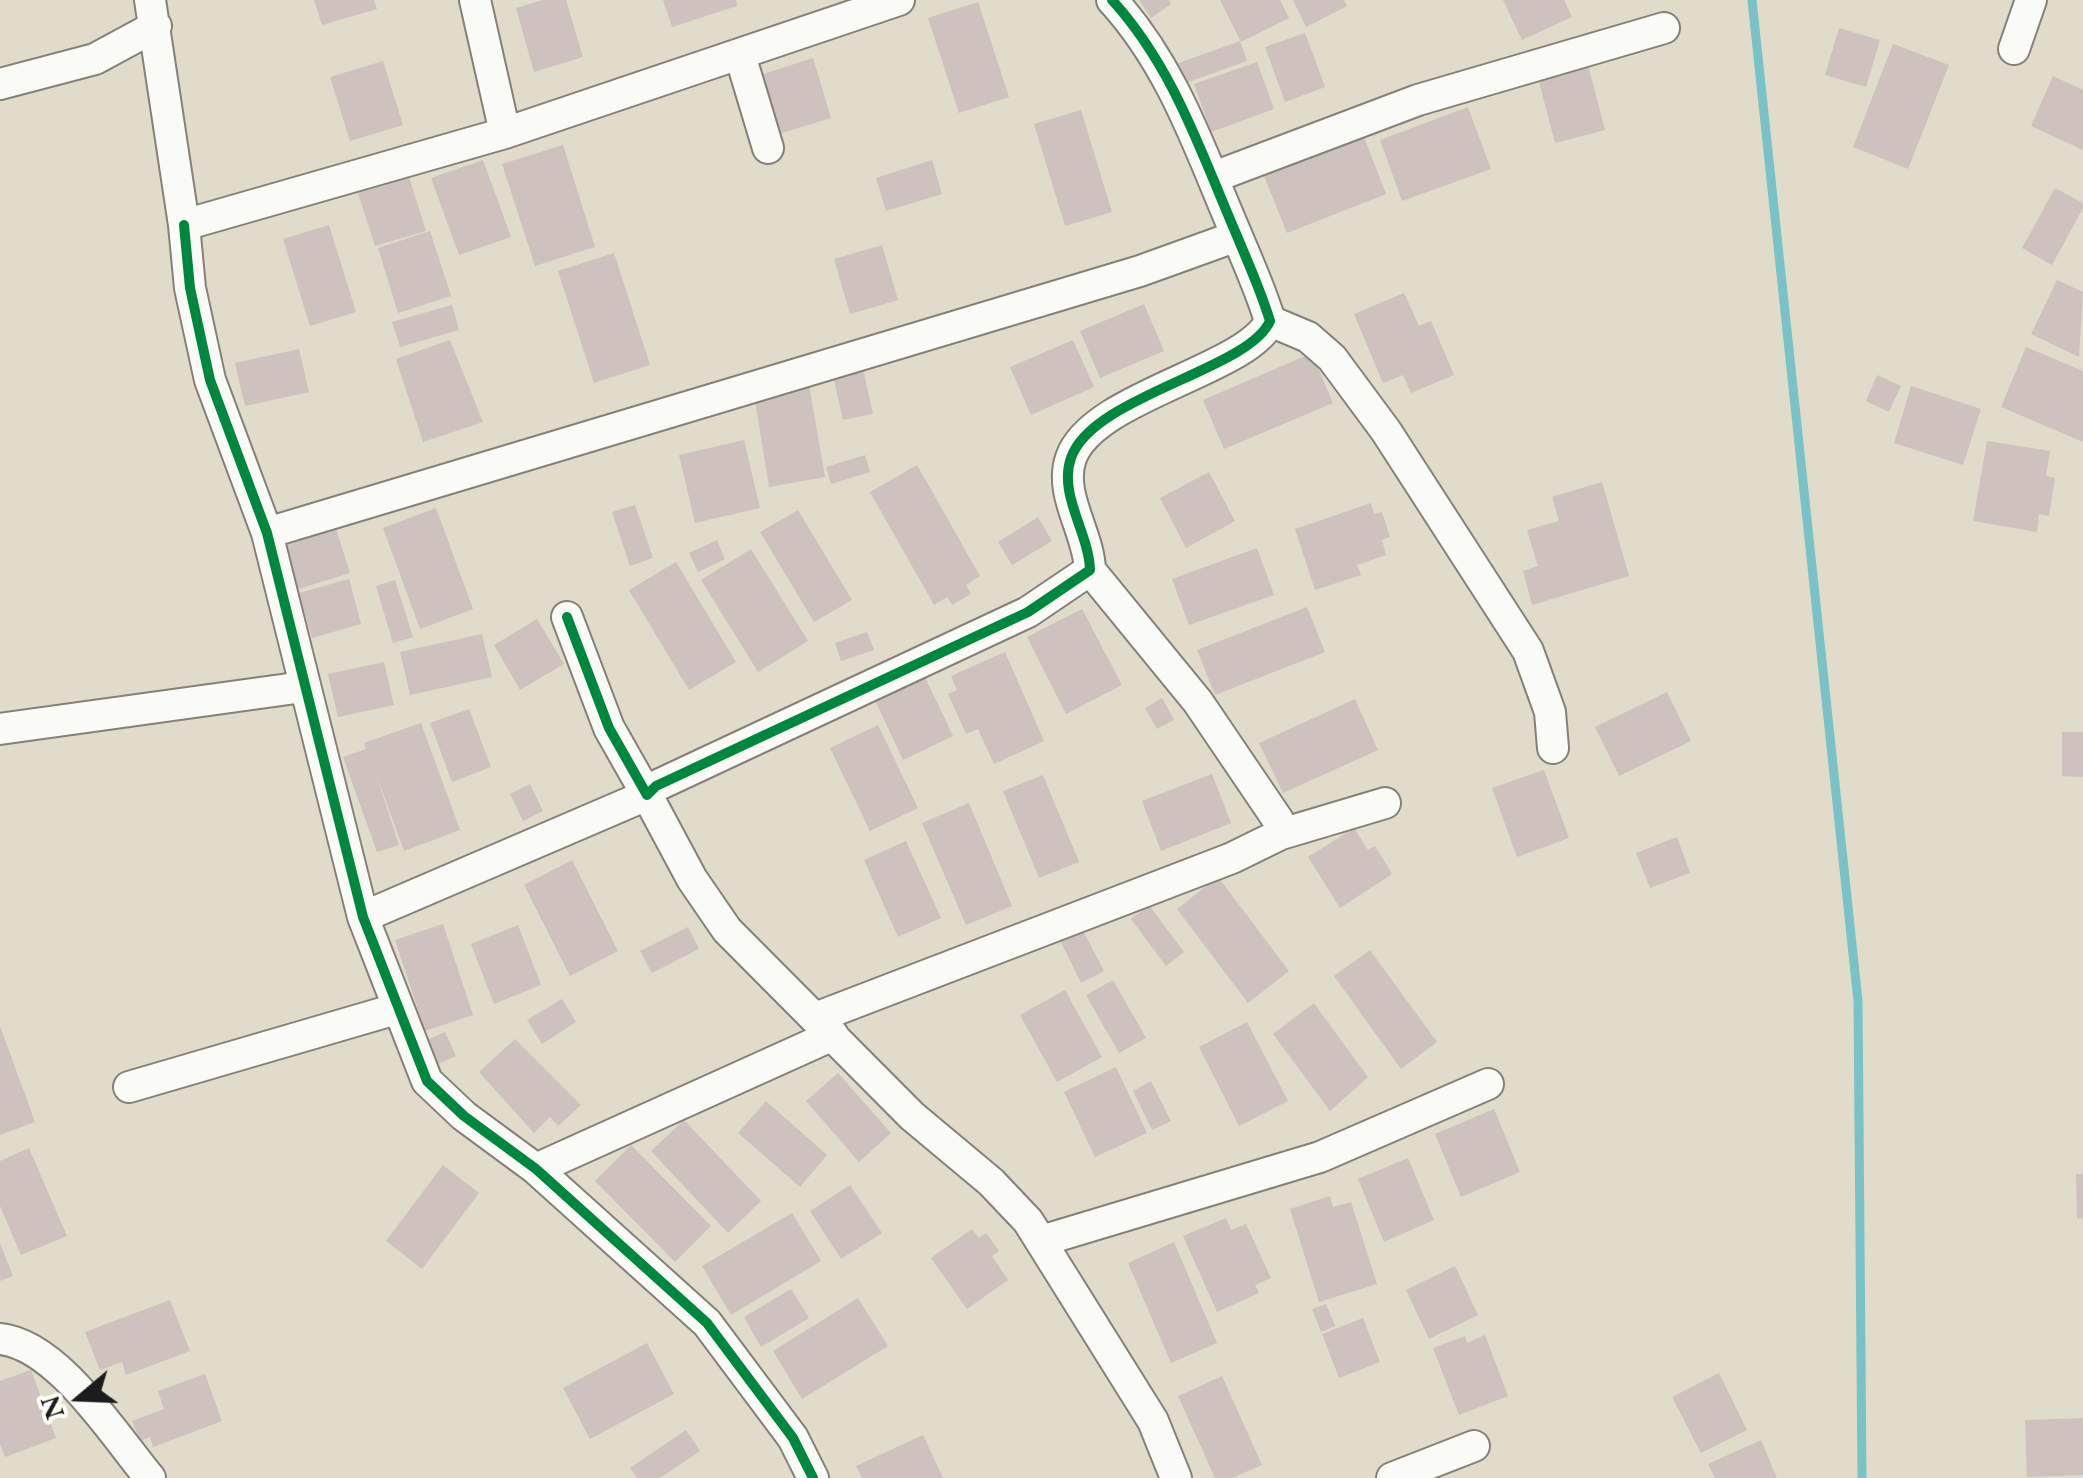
<!DOCTYPE html>
<html>
<head>
<meta charset="utf-8">
<style>
	body { margin:0 }
	#map { position:relative; width:2083px; height:1478px; overflow:hidden; background:#e1dbc9; font-family:"EB Garamond",serif }
	canvas { display:block }
	.north { position:absolute; left:30px; top:1348px; width:100px; height:100px; -webkit-text-stroke:8px #fdfcf7; paint-order:stroke; rotate:251deg; font-size:28px; font-weight:700; line-height:40px; text-align:center; color:#1c1c1c }
	.north::after { content:''; display:block; margin:auto; width:35px; height:45px; background:#1c1c1c; clip-path:polygon(50% 0,100% 100%,50% 72%,0 100%) }
</style>
</head>
<body>
<div id="map">
<canvas width="2083" height="1478"></canvas>
<div class="north">N</div>
</div>
<script>
const c = document.querySelector('canvas').getContext('2d');
c.lineJoin = 'round';
function stroke(path, color, width, dash) {
  c.strokeStyle = color;
  c.lineWidth = width;
  c.lineCap = dash ? 'butt' : 'round';
  c.setLineDash(dash || []);
  c.stroke(path);
}
function fill(path, color) {
  c.fillStyle = color;
  c.fill(path, 'evenodd');
}
const stream = new Path2D(`
	M1752 0 1858 1001 1862 1478`);
const building = new Path2D(`
	M314 0H374L377 9 322 25Z
	M543 0H566L583 57 534 72 516 8Z
	M663 0H736L737 6 672 27Z
	M1139 0H1169L1171 4 1151 18Z
	M1220 0H1280L1289 18 1241 42Z
	M1293 0H1344L1347 6 1306 27Z
	M1503 0H1564L1572 17 1522 40Z
	M978 2 1009 97 959 113 928 18Z
	M1839 28 1880 40 1866 87 1825 75Z
	M1305 33 1325 87 1285 102 1265 47Z
	M1240 41 1247 61 1183 84 1176 64Z
	M1893 44 1949 65 1908 169 1853 147Z
	M813 58 831 118 772 136 754 77Z
	M383 61 403 125 350 141 330 77Z
	M1257 62 1274 109 1211 132 1194 84Z
	M1588 65 1605 130 1555 143 1538 78Z
	M2053 76 2083 90V150L2031 126Z
	M1468 107 1491 169 1402 201 1380 140Z
	M1081 110 1112 212 1065 226 1034 124Z
	M1364 137 1386 194 1287 233 1264 176Z
	M563 145 595 247 535 266 502 164Z
	M483 160 511 237 459 255 431 178Z
	M932 160 942 194 886 211 876 178Z
	M409 177 426 231 375 246 358 193Z
	M2055 188 2083 203V208L2052 265 2022 248Z
	M329 225 356 312 310 326 283 239Z
	M430 231 451 296 398 313 378 248Z
	M882 245 898 300 850 314 834 259Z
	M614 253 650 365 594 383 558 271Z
	M2057 280 2083 292 2079 357 2031 334Z
	M1404 293 1419 326 1431 321 1454 375 1411 393 1403 375 1383 383 1354 314Z
	M1144 304 1164 351 1100 378 1080 331Z
	M452 305 459 330 400 347 392 322Z
	M450 340 483 422 423 442 396 359Z
	M1073 340 1094 387 1031 415 1010 367Z
	M2026 347 2083 371V442L2001 407Z
	M299 349 309 392 245 406 235 363Z
	M1312 353 1333 403 1224 449 1203 400Z
	M861 360 873 414 843 420 831 367Z
	M1877 375 1901 386 1889 412 1866 401Z
	M809 385 825 477 769 487 754 394Z
	M1911 386 1981 409 1963 465 1894 443Z
	M744 440 760 508 695 523 679 455Z
	M1987 441 2050 451 2046 476 2055 478 2049 516 2039 514 2037 532 1973 521Z
	M865 455 870 472 831 484 826 467Z
	M917 465 980 576 966 585 971 594 952 605 947 597 934 605 870 492Z
	M1209 472 1235 521 1186 548 1160 498Z
	M1602 482 1629 576 1532 605 1523 571 1538 566 1527 530 1559 521 1552 497Z
	M1371 503 1374 514 1382 512 1390 537 1382 540 1386 555 1357 565 1361 575 1315 590 1295 529Z
	M635 505 653 558 630 566 612 512Z
	M436 508 473 609 420 629 383 528Z
	M798 510 852 600 814 622 760 532Z
	M1038 517 1052 541 1012 565 998 542Z
	M336 529 350 573 295 590 282 547Z
	M717 540 725 559 698 572 689 553Z
	M1257 548 1274 595 1189 625 1172 579Z
	M751 549 808 641 758 672 701 580Z
	M676 562 736 662 689 690 629 590Z
	M349 579 361 624 312 638 299 593Z
	M395 580 413 637 393 643 376 586Z
	M1307 607 1325 652 1215 695 1197 650Z
	M1082 609 1122 685 1066 714 1027 637Z
	M537 619 564 664 520 690 494 645Z
	M867 632 874 650 841 661 835 643Z
	M482 634 492 677 410 695 400 652Z
	M1005 652 1044 741 994 764 978 729 966 734 948 694 957 690 951 676Z
	M384 662 394 705 338 717 328 674Z
	M925 677 953 736 903 760 875 700Z
	M1667 692 1691 741 1619 776 1595 727Z
	M1162 698 1174 720 1157 729 1145 708Z
	M1355 699 1378 750 1283 793 1259 743Z
	M469 709 491 767 452 782 430 723Z
	M421 723 460 830 404 851 376 774 399 845 377 852 343 757 366 749 364 743Z
	M878 725 918 808 870 831 830 748Z
	M2062 732H2083V777L2062 776Z
	M1544 770 1569 838 1517 857 1492 788Z
	M1212 774 1231 823 1161 851 1142 801Z
	M1043 775 1079 862 1039 878 1003 791Z
	M530 784 543 811 523 821 510 794Z
	M969 803 1012 906 966 925 922 823Z
	M1354 828 1368 850 1375 846 1392 874 1340 908 1308 857Z
	M1677 837 1690 873 1650 888 1636 853Z
	M906 841 941 918 898 937 864 860Z
	M572 860 618 951 570 976 524 885Z
	M1218 877 1289 971 1248 1003 1177 909Z
	M1149 905 1184 952 1166 966 1131 919Z
	M1079 923 1104 971 1081 983 1057 934Z
	M443 924 473 1015 425 1031 395 940Z
	M518 925 541 985 494 1004 471 944Z
	M688 927 699 949 652 973 640 951Z
	M1370 950 1437 1042 1401 1069 1334 976Z
	M1113 980 1146 1038 1119 1053 1086 995Z
	M1065 990 1102 1057 1057 1082 1020 1015Z
	M562 999 576 1022 542 1044 527 1020Z
	M1314 1003 1368 1077 1330 1111 1273 1034Z
	M1247 1022 1288 1101 1239 1126 1199 1047Z
	M0 1026 35 1122 0 1135Z
	M445 1032 456 1056 429 1068 418 1044Z
	M515 1039 581 1105 558 1126 550 1117 534 1133 479 1072Z
	M1116 1067 1147 1133 1095 1157 1064 1092Z
	M838 1073 891 1133 859 1162 806 1101Z
	M1151 1081 1171 1121 1152 1130 1133 1091Z
	M766 1101 827 1155 800 1187 738 1133Z
	M1494 1109 1520 1172 1461 1197 1435 1134Z
	M684 1120 761 1201 728 1233 651 1151Z
	M631 1145 711 1226 675 1262 595 1181Z
	M29 1148 67 1236 21 1255 0 1206V1161Z
	M1408 1158 1434 1220 1384 1242 1358 1179Z
	M443 1165 479 1193 422 1269 386 1241Z
	M2076 1174H2083V1218L2077 1219Z
	M850 1185 882 1233 841 1259 810 1211Z
	M1330 1196 1333 1207 1351 1202 1377 1284 1319 1302 1290 1209Z
	M792 1213 821 1261 731 1315 702 1266Z
	M1226 1218 1231 1230 1246 1224 1271 1278 1255 1285 1259 1293 1217 1312 1183 1236Z
	M972 1229 979 1238 986 1233 999 1251 992 1256 1008 1280 967 1309 931 1258Z
	M1174 1242 1217 1343 1171 1363 1128 1263Z
	M0 1243 13 1276 0 1281Z
	M1455 1266 1478 1315 1429 1339 1406 1290Z
	M791 1289 809 1318 761 1347 744 1317Z
	M858 1298 888 1346 802 1399 773 1351Z
	M170 1300 190 1351 126 1375 122 1362 100 1370 85 1332Z
	M1326 1304 1335 1326 1321 1332 1312 1309Z
	M1363 1318 1380 1362 1339 1378 1322 1334Z
	M1485 1335 1508 1396 1459 1415 1433 1348 1465 1336 1467 1343Z
	M647 1343 674 1394 590 1439 563 1388Z
	M31 1370 56 1438 5 1457 0 1444V1381Z
	M1719 1373 1747 1430 1701 1453 1672 1397Z
	M205 1374 222 1421 153 1447 150 1437 140 1441 132 1421 164 1409 158 1391Z
	M1222 1376 1262 1465 1232 1478H1215L1178 1396Z
	M2083 1418V1475L2027 1477 2025 1420Z
	M686 1430 700 1451 660 1478H637L630 1468Z
	M923 1435 943 1478H862L856 1466Z
	M1761 1440 1777 1478H1715L1708 1464Z`);
const street = new Path2D(`
	M150 0 184 225 505 133 899 0
	M475 0 505 133
	M2014 49 2031 0
	M740 55 768 148
	M0 84 95 59 156 26
	M1214 177 1418 100 1664 28
	M184 225 190 288 210 380 267 533 363 917 427 1081 464 1116 536 1169 707 1323 793 1438 813 1478
	M1270 321 1308 337 1332 358 1386 431 1528 651 1550 712 1553 748
	M267 533 1140 271 1237 236
	M567 617 609 728 647 795 656 786 1028 612 1090 570C1089 533 1058 494 1071 458 1092 396 1249 370 1270 321 1261 291 1249 265 1237 236 1201 153 1174 68 1112 0
	M0 729 303 687
	M1281 834 1385 803
	M363 917 647 795 692 879 727 930 912 1116 991 1182 1028 1221 1153 1421 1176 1478
	M815 1018 1232 858 1281 834 1278 820 1198 702 1090 570
	M129 1087 396 1009
	M536 1169 833 1035
	M1041 1241 1320 1157 1488 1084
	M0 1339C58 1345 114 1435 150 1478
	M1392 1478 1474 1446`);
const cycleway = new Path2D(`
	M184 225 190 288 210 380 267 533 363 917 427 1081 464 1116 536 1169 707 1323 793 1438 813 1478
	M567 617 609 728 647 795 656 786 1028 612 1090 570C1089 533 1058 494 1071 458 1092 396 1249 370 1270 321 1261 291 1249 265 1237 236 1201 153 1174 68 1112 0`);
stroke(stream, '#79c2c8', 9);
fill(building, '#cfc1bd');
stroke(street, '#858178', 34);
stroke(street, '#fafaf7', 30);
stroke(cycleway, '#00873e', 10);
</script>
</body>
</html>
